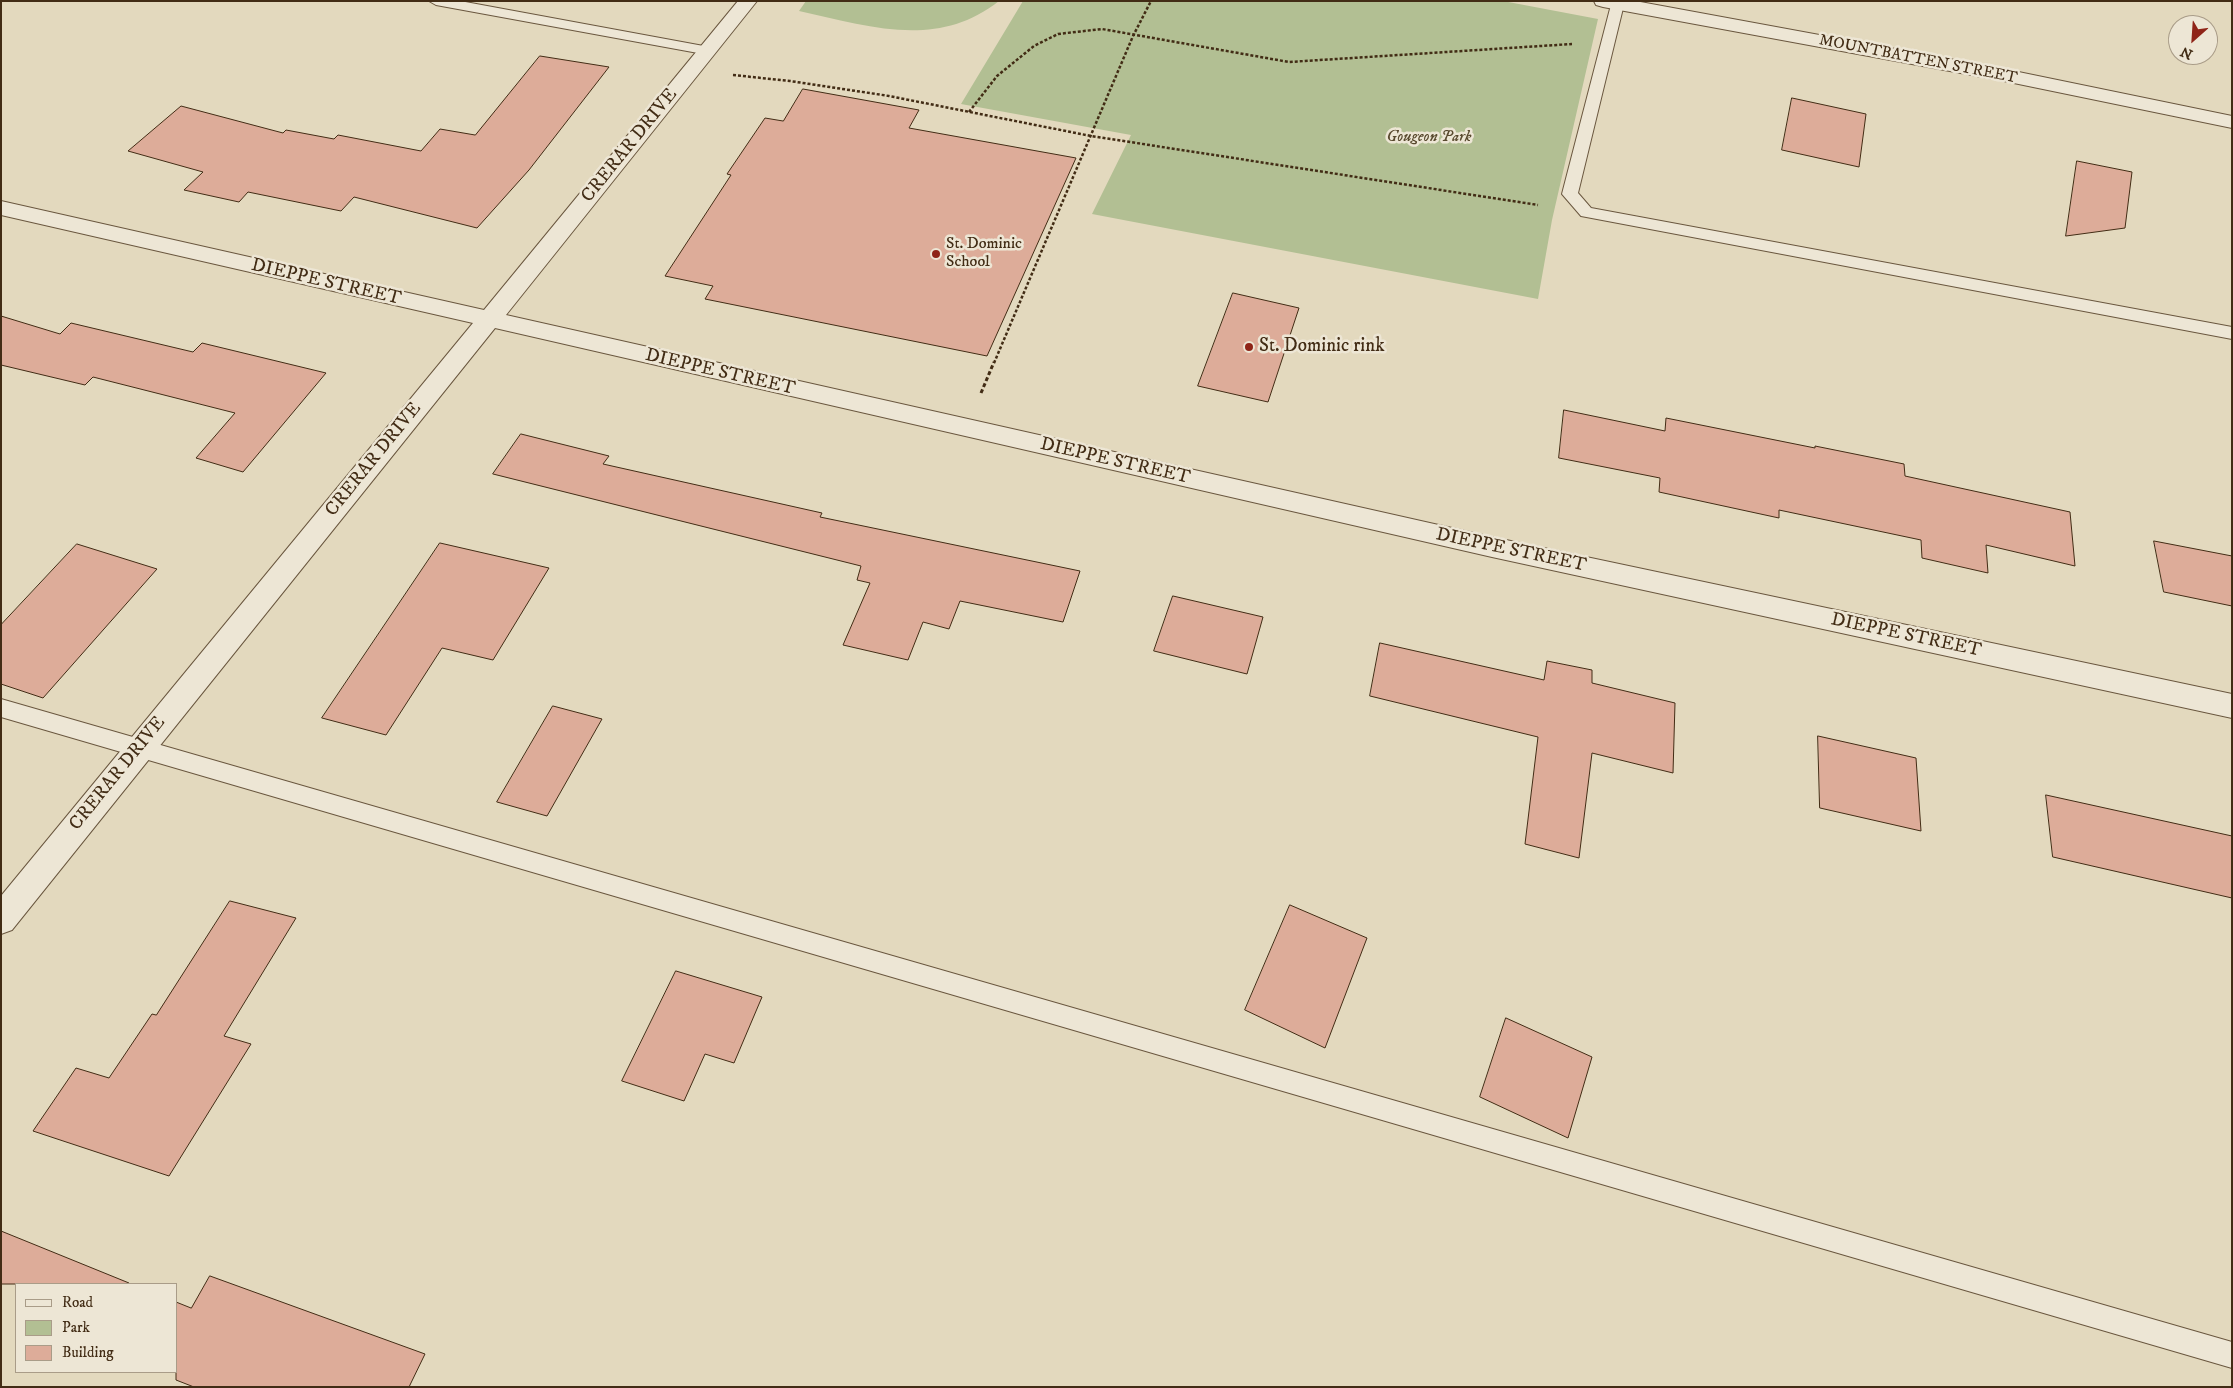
<!DOCTYPE html>
<html>
<head>
<meta charset="utf-8">
<style>
	body { margin:0 }
	#map { position:relative; width:2233px; height:1388px; overflow:hidden; background:#e3d9be; font-family:"IM FELL DW Pica",serif }
	canvas { display:block }
	.frame { position:absolute; inset:0; border:2px solid #422c15; pointer-events:none }
	.legend { position:absolute; left:15px; top:1283px; width:162px; height:90px; box-sizing:border-box; background:#ede6d5; border:1px solid #a99c88; margin:0; padding:6px 9px; list-style:none; font-size:15px; color:#422c15 }
	.legend li { display:flex; align-items:center; gap:10px; height:25px }
	.legend b { width:25px; border:1px solid #a99c88 }
	.north { position:absolute; left:2168px; top:15px; width:50px; height:50px; box-sizing:border-box; background:#ede6d5; border:1px solid #a99c88; border-radius:50%; rotate:206deg; font-size:14px; font-weight:700; line-height:20px; text-align:center; color:#422c15 }
	.north::after { content:''; display:block; margin:auto; width:18px; height:22px; background:#8f2418; clip-path:polygon(50% 0,100% 100%,50% 72%,0 100%) }
</style>
</head>
<body>
<div id="map">
<canvas width="2233" height="1388"></canvas>
<div class="frame"></div>
<ul class="legend">
<li><b style="height:6px;background:#ede6d5"></b>Road</li>
<li><b style="height:14px;background:#b2bf93"></b>Park</li>
<li><b style="height:14px;background:#ddac99"></b>Building</li>
</ul>
<div class="north">N</div>
</div>
<script>
const c = document.querySelector('canvas').getContext('2d');
c.lineJoin = 'round';
function fill(path, color) {
  c.fillStyle = color;
  c.fill(path, 'evenodd');
}
function stroke(path, color, width, dash) {
  c.strokeStyle = color;
  c.lineWidth = width;
  c.lineCap = dash ? 'butt' : 'round';
  c.setLineDash(dash || []);
  c.stroke(path);
}
function write(font, color, halo, rows, align = 'center') {
  c.font = font + ' "IM FELL DW Pica",serif';
  c.lineWidth = 5;
  c.setLineDash([]);
  c.textBaseline = 'middle';
  c.strokeStyle = halo;
  c.fillStyle = color;
  for (const [text, x, y, turn = 0] of rows) {
    c.save();
    c.translate(x, y);
    c.rotate((+turn || 0) * Math.PI / 180);
    c.textAlign = isNaN(turn) ? turn : align;
    if (halo) c.strokeText(text, 0, 0);
    c.fillText(text, 0, 0);
    c.restore();
  }
}
const green = new Path2D(`
	M806 1H999C937 50 868 26 799 11Z
	M1023 1H1503L1598 19 1552 220 1538 299 1092 214 1131 135 961 104Z`);
const building = new Path2D(`
	M540 56 609 67 529 170 477 228 354 197 341 211 248 192 239 202 184 190 203 172 128 151 181 106 283 133 286 130 334 139 338 135 421 151 440 129 475 135Z
	M803 89 919 110 909 128 1076 158 987 356 705 299 713 286 665 276 731 175 727 174 765 118 783 121Z
	M1792 98 1866 114 1859 167 1782 150Z
	M2077 161 2132 172 2125 228 2066 236Z
	M1233 293 1299 308 1268 402 1198 386Z
	M1 316 60 334 71 323 193 352 202 343 326 373 243 472 196 458 235 413 93 377 85 385 1 365Z
	M1564 410 1665 431 1666 418 1815 448V446L1904 464 1905 476 2070 512 2075 566 1986 545 1988 573 1922 558 1921 540 1779 510V518L1659 492 1660 478 1559 458Z
	M521 434 609 456 603 464 822 513 820 517 1080 571 1063 622 960 601 949 629 923 622 908 660 843 645 870 583 857 580 861 566 493 474Z
	M2154 541 2232 556V606L2164 592Z
	M440 543 549 568 493 660 442 648 386 735 322 718Z
	M77 544 157 569 43 698 1 684V625Z
	M1173 596 1263 617 1247 674 1154 651Z
	M1380 643 1544 680 1547 661 1592 670V683L1675 703 1673 773 1592 753 1579 858 1525 844 1538 737 1370 696Z
	M553 706 602 719 547 816 497 802Z
	M1818 736 1916 758 1921 831 1820 808Z
	M2046 795 2232 836V898L2053 857Z
	M230 901 296 918 224 1036 251 1044 169 1176 33 1131 76 1068 109 1078 152 1014 156 1015Z
	M1290 905 1367 938 1325 1048 1245 1010Z
	M676 971 762 997 734 1063 705 1054 684 1101 622 1081Z
	M1506 1018 1592 1057 1568 1138 1480 1097Z
	M1 1231 129 1283V1284H1Z
	M210 1276 425 1354 409 1387H194L176 1380V1302L191 1308Z`);
const pathFar1 = new Path2D(`
	M733 75 790 81 889 96 1091 136 1538 205
	M969 112 997 76 1034 46 1058 34 1102 29 1289 62 1572 44
	M994 363 1133 36 1151 1`);
const path = new Path2D(`
	M981 393 994 362`);
const service = new Path2D(`
	M429 1H460L709 47 716 51 709 55 436 5Z
	M1612 1H1622L1624 4 1578 193 1591 208 2232 327V339L1581 216 1562 194Z
	M1 699 2232 1342V1368L1 717Z`);
const minor = new Path2D(`
	M738 1H757L506 315 1492 537 2232 694V718L1492 557 495 328 12 930 1 934V896L473 323 1 215V201L484 310Z
	M1594 1H1635L2004 69 2232 116V128L2004 81 1603 7 1596 5Z`);
const markers = [
	[936,254,5,"#8f2418"],
	[1249,347,5,"#8f2418"]
];
const farStreetnames = [
	["MOUNTBATTEN STREET",1918,60,11]
];
const farParknames = [
	["Gougeon Park",1429,138]
];
const farPoinames = [
	["St. Dominic",946,245],
	["School",946,263]
];
const streetNames = [
	["CRERAR DRIVE",630,146,-51],
	["DIEPPE STREET",326,283,13],
	["DIEPPE STREET",720,373,13],
	["CRERAR DRIVE",374,460,-51],
	["DIEPPE STREET",1115,462,13],
	["DIEPPE STREET",1511,551,12],
	["DIEPPE STREET",1906,636,12],
	["CRERAR DRIVE",118,774,-51]
];
const poiNames = [
	["St. Dominic rink",1259,347]
];
fill(green, '#b2bf93');
fill(building, '#ddac99');
stroke(building, '#422c15', 1);
stroke(service, '#6a573f', 2);
stroke(minor, '#6a573f', 2);
stroke(pathFar1, '#422c15', 2.5, [3, 2]);
stroke(path, '#422c15', 3, [4, 2.5]);
fill(service, '#ede6d5');
fill(minor, '#ede6d5');
for (const [x, y, r, color] of markers) {
  const dot = new Path2D();
  dot.arc(x, y, r, 0, 2 * Math.PI);
  c.fillStyle = color;
  c.fill(dot);
  stroke(dot, '#ede6d5', 2);
}
write('16px', '#422c15', '#ede6d5', farStreetnames);
write('italic 16px', '#58492e', '#ede6d5', farParknames);
write('16px', '#422c15', '#ede6d5', farPoinames, 'left');
write('19px', '#422c15', '#ede6d5', streetNames);
write('19px', '#422c15', '#ede6d5', poiNames, 'left');
</script>
</body>
</html>
